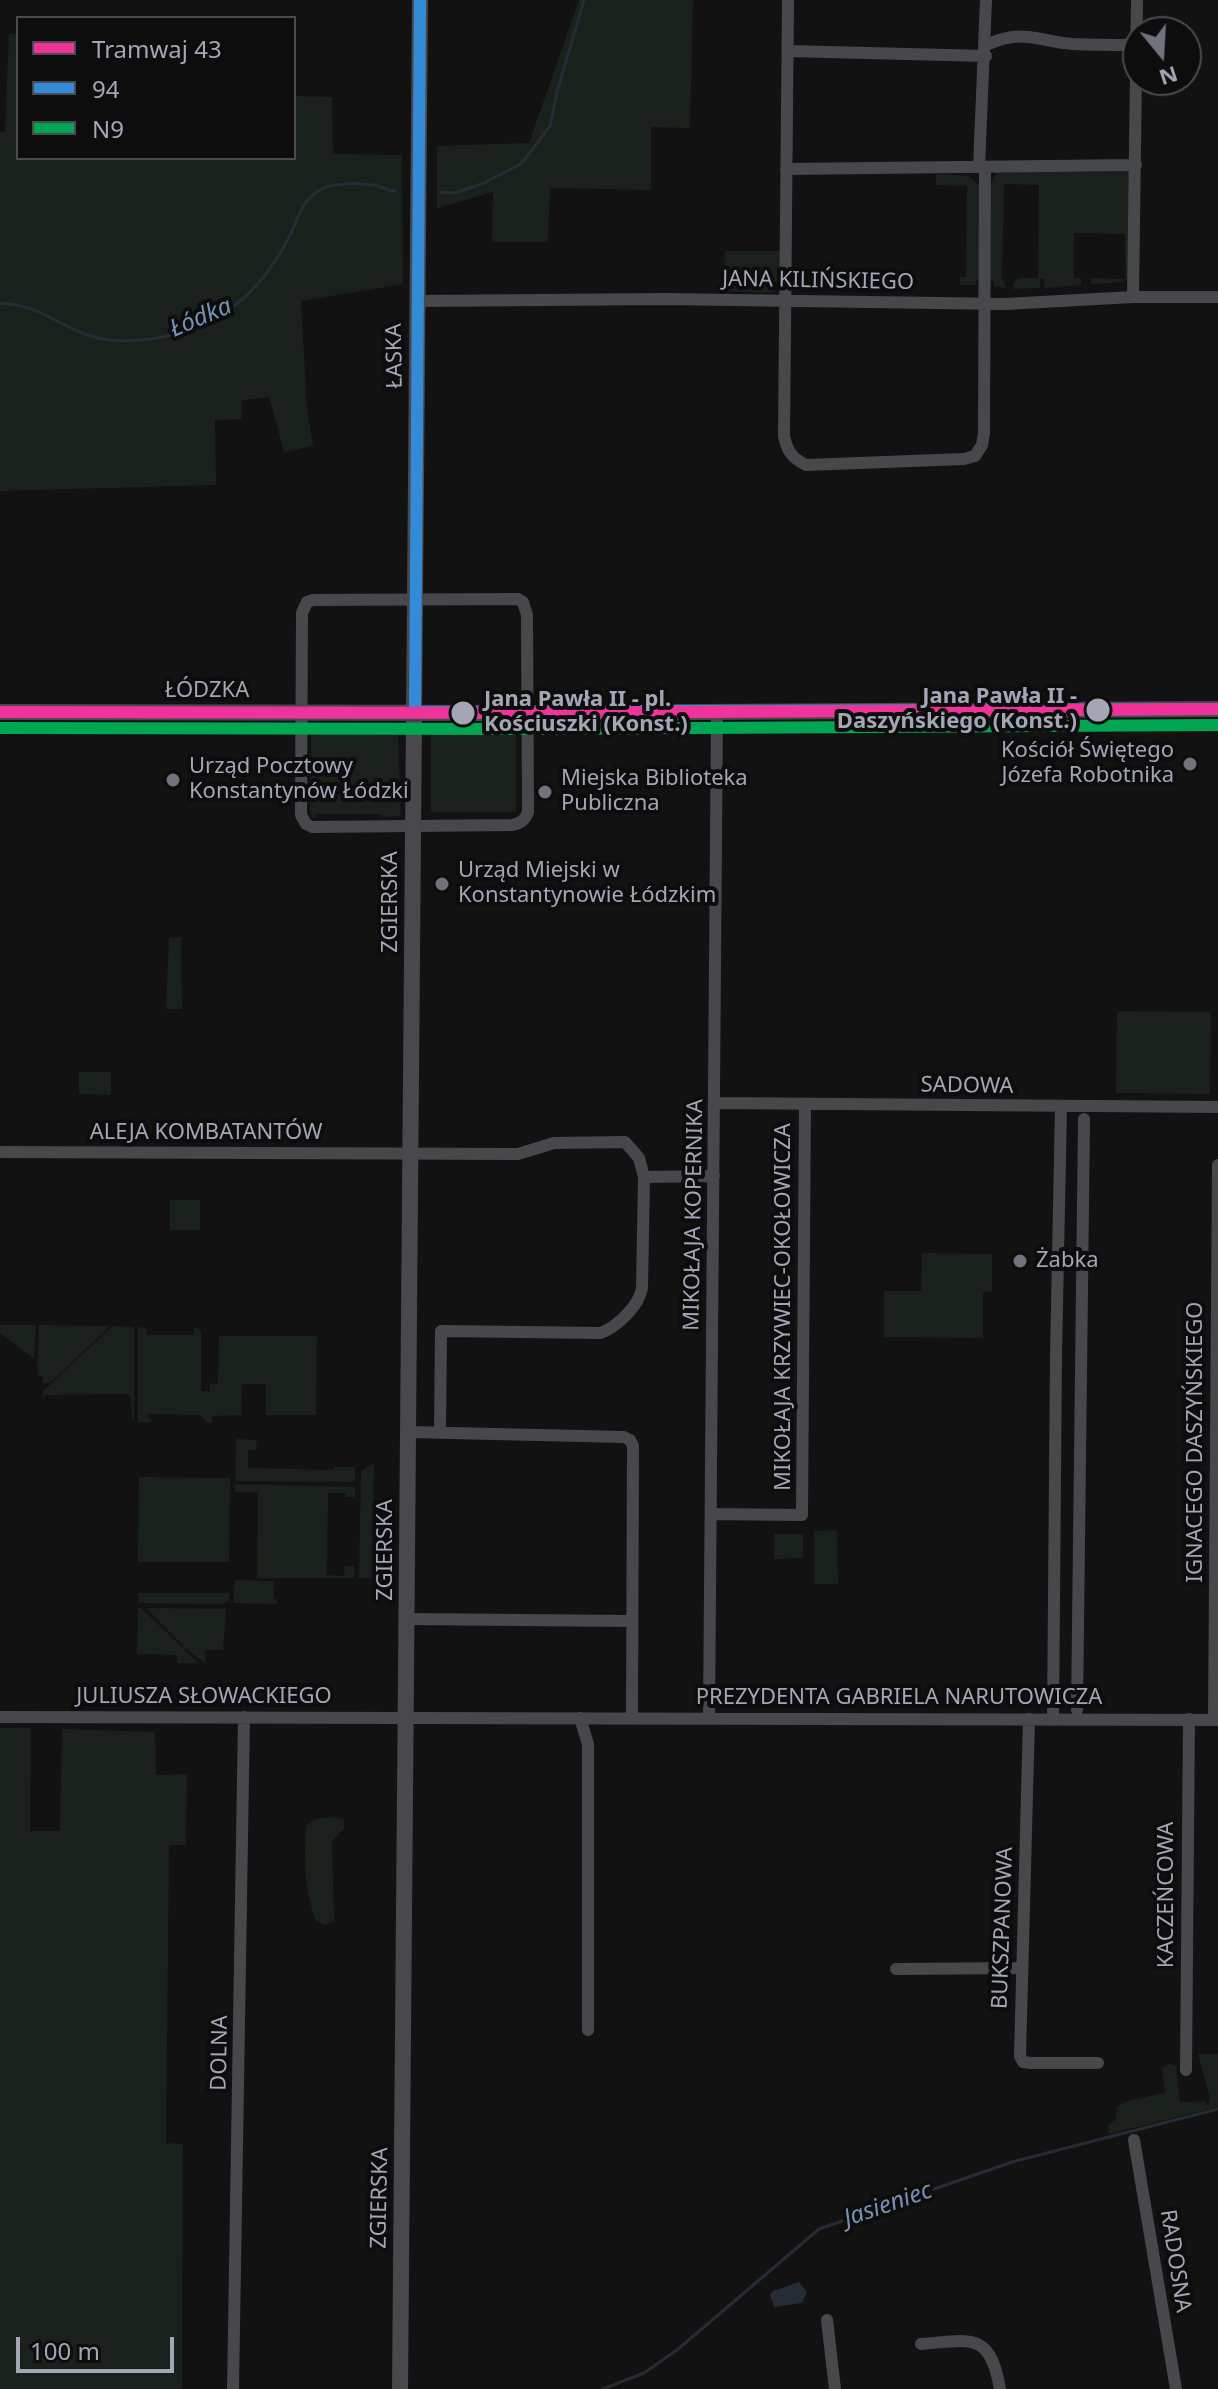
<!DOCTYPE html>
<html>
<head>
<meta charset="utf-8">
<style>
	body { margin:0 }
	#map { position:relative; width:1218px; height:2389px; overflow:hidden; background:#121212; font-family:"Noto Sans",sans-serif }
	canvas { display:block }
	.legend { position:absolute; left:16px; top:16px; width:280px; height:144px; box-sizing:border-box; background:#0d0d0e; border:2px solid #494a51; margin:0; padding:10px 14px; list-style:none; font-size:24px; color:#a2a6b5 }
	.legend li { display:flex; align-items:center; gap:16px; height:40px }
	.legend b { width:40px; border:2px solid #494a51 }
	.north { position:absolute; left:1122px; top:16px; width:80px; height:80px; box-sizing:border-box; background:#0d0d0e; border:2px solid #494a51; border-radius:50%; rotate:162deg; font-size:22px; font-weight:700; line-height:32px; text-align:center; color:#a2a6b5 }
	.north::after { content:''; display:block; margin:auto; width:28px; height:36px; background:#70727c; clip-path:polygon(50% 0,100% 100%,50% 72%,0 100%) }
	.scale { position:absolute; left:16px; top:2337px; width:158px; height:36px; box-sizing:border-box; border:4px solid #a2a6b5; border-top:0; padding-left:10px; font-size:24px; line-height:28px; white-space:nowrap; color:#a2a6b5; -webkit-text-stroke:6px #0d0d0e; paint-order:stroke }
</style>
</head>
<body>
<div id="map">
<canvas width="1218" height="2389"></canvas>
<ul class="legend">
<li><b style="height:10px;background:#ef339a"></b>Tramwaj 43</li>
<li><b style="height:10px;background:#338bd7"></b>94</li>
<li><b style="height:10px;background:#00a651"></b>N9</li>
</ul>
<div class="north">N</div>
<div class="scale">100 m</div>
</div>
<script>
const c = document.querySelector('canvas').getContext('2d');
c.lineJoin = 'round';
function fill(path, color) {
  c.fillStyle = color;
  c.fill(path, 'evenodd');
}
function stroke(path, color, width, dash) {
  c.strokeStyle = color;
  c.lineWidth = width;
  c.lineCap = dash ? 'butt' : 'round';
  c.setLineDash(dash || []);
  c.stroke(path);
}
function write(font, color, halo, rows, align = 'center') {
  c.font = font + ' "Noto Sans",sans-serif';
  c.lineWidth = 8;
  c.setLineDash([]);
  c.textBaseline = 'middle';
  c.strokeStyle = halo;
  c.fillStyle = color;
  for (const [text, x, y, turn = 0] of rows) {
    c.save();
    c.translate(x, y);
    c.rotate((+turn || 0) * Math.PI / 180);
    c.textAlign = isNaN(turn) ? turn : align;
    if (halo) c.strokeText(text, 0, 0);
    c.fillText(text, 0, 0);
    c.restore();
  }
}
const green = new Path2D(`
	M579 0H693L690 128 651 127V190L550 188 548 242H492L493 192 437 208V146L529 143Z
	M9 34H18V158H294V96L332 97 333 154 402 155 403 284 301 301 307 410 313 446 284 452 269 397 242 400V419L215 420 216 485 0 491V132H5Z
	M996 172H1131L1129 277 1123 282 1091 284V278L1125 279V234L1074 233V278H1081V285L1045 288 1044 279H1040V288L1013 289V284L1018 278H1038L1039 185 1004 184 1002 277 1006 288 994 286 993 280H990L991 185Z
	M936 174 969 176 980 186V280H977L975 285H960V277H966L967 186 936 185Z
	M725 251H781L780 282 777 283 776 291 771 293 724 291Z
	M311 729 398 731 401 816 382 817 380 814H315L316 818H313L310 814Z
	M431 730H516V812H431Z
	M181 937 182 1009H166L169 938Z
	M1117 1011 1211 1012 1210 1094 1116 1093Z
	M79 1072H111V1095L79 1094Z
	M170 1200H200V1230H170Z
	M922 1253 992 1254V1291L983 1292V1338L884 1337V1291H921Z
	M0 1325H36L34 1359 0 1333Z
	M39 1325 110 1326 50 1383H43V1376L37 1375Z
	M113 1326 134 1327V1419L132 1418 131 1397 127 1394 45 1395 42 1400 43 1391Z
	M138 1327 146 1328 147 1335H193L194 1328H198L201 1332V1391H210V1384L218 1383 219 1336H317L316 1415H266V1384H242L241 1415 212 1416V1423H207L201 1415 147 1414 152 1422H138Z
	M236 1439 257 1440 256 1450H248V1468L334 1470V1467H355V1482L235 1481Z
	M374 1463 372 1578H359L361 1471Z
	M139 1477 230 1478 229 1562H138Z
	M235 1484 355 1487V1497H346V1493H328L327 1575 344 1576 345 1566H354V1578H257L258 1492H235Z
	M837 1530 838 1584H814V1531Z
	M774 1534H803V1558L774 1559Z
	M235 1580 274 1581V1599H277V1604L233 1603Z
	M138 1593H229V1600L224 1604 139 1603Z
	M138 1608H141L183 1648V1645L146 1608 226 1609 223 1650H205V1663L187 1649H184L198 1663H177V1655L137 1654Z
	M0 1728H31L30 1831H60L62 1729 155 1732 156 1775 187 1774 186 1845H169L166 2143 183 2144 182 2389H0Z
	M334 1817 344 1819V1828L332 1841 334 1921 325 1925 316 1921C304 1889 304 1860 306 1826L315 1819Z
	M1198 2054H1218V2107L1109 2134 1108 2125 1116 2119 1117 2107 1127 2101 1165 2093 1162 2067 1169 2064 1176 2066 1180 2102 1204 2101 1208 2106 1210 2098Z`);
const water = new Path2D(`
	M799 2282 807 2292 802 2303 774 2307 770 2295 773 2291Z`);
const stream = new Path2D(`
	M441 192 455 193 484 183 521 164 550 126 557 92 584 0
	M0 303C40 306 51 321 85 334 106 342 129 342 151 339 218 329 260 295 290 235 301 214 300 200 324 188 335 183 360 183 372 185 380 185 387 191 395 191
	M603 2389 644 2373 677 2350 819 2229 1012 2162 1218 2109`);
const minor = new Path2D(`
	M788 0 784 436C787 451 792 458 806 465L964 459 975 456 982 445 984 433 985 167
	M986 45C1024 28 1035 41 1073 44 1094 45 1116 45 1137 45
	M788 51 986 56
	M979 167 986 0
	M786 169 1136 165
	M1133 297 1137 0
	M417 301 665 299 1005 304 1133 297H1218
	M518 599 523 602 527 615 528 812C525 820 521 823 512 825L312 827 306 824 301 815 302 613 307 602 313 600Z
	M715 1103 1218 1107
	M0 1152 518 1154 554 1143 625 1142 639 1158 644 1177 714 1176
	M409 1432 624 1437 630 1440 633 1446 632 1717
	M440 1432 441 1331 601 1333C618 1326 639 1306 642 1288L644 1177
	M711 1514 802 1515 805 1104
	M407 1619 632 1621
	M1077 1710 1084 1119
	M0 1717 1218 1720
	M709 1717 717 713
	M580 1718 588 1744V2030
	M1029 1719 1020 2056 1023 2062 1031 2063H1098
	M1053 1720 1056 1355 1061 1107
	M1214 1720 1218 1165
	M896 1969 1021 1968
	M1186 2070 1189 1719
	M1134 2140 1176 2389
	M827 2320 835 2389
	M921 2344C971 2340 990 2331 1000 2389
	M233 2389 244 1717`);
const major = new Path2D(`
	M0 712 528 713 1218 709
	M400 2389 420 0`);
const bus1 = new Path2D(`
	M415 712 1218 709
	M415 712 420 0`);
const bus2 = new Path2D(`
	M0 728 528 729 1218 725`);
const tram1 = new Path2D(`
	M0 712 528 713 1218 709`);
const markers = [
	[1098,710,13,"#a2a6b5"],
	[463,713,13,"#a2a6b5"],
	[1190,764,8,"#70727c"],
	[173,780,8,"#70727c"],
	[545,792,8,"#70727c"],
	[442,884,8,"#70727c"],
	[1020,1261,8,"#70727c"]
];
const streetNames = [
	["JANA KILIŃSKIEGO",818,281,1],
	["ŁASKA",395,356,-91],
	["ŁÓDZKA",207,691],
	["ZGIERSKA",391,902,-90],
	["SADOWA",967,1086,1],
	["ALEJA KOMBATANTÓW",206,1133],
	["MIKOŁAJA KOPERNIKA",694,1215,-89],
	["MIKOŁAJA KRZYWIEC-OKOŁOWICZA",784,1307,-90],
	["IGNACEGO DASZYŃSKIEGO",1196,1442,-90],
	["ZGIERSKA",386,1550,-90],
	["JULIUSZA SŁOWACKIEGO",204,1697],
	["PREZYDENTA GABRIELA NARUTOWICZA",899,1698],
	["KACZEŃCOWA",1167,1895,-90],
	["BUKSZPANOWA",1003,1928,-88],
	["DOLNA",220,2053,-89],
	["ZGIERSKA",380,2198,-89],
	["RADOSNA",1175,2261,81]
];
const stopNames = [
	["Jana Pawła II -",1077,697],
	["Daszyńskiego (Konst.)",1077,722],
	["Jana Pawła II - pl.",484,700,"left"],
	["Kościuszki (Konst.)",484,725,"left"]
];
const poiNames = [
	["Kościół Świętego",1174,751,"right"],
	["Józefa Robotnika",1174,776,"right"],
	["Urząd Pocztowy",189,767],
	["Konstantynów Łódzki",189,792],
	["Miejska Biblioteka",561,779],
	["Publiczna",561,804],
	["Urząd Miejski w",458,871],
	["Konstantynowie Łódzkim",458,896],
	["Żabka",1036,1261]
];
const waterNames = [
	["Łódka",201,318,-23],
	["Jasieniec",888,2205,-19]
];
fill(green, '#1a211c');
fill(water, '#252c35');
stroke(stream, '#252c35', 3);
stroke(minor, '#46484b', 12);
stroke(major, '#49494d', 16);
stroke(bus1, '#338bd7', 12);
stroke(bus2, '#00a651', 12);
stroke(tram1, '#ef339a', 12);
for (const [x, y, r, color] of markers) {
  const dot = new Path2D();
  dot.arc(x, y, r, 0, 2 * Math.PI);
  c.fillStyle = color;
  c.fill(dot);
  stroke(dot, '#0d0d0e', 3);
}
write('22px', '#a2a6b5', '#0d0d0e', streetNames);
write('bold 22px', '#a2a6b5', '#0d0d0e', stopNames, 'right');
write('22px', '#a2a6b5', '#0d0d0e', poiNames, 'left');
write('italic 24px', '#7591b4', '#0d0d0e', waterNames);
</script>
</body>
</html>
